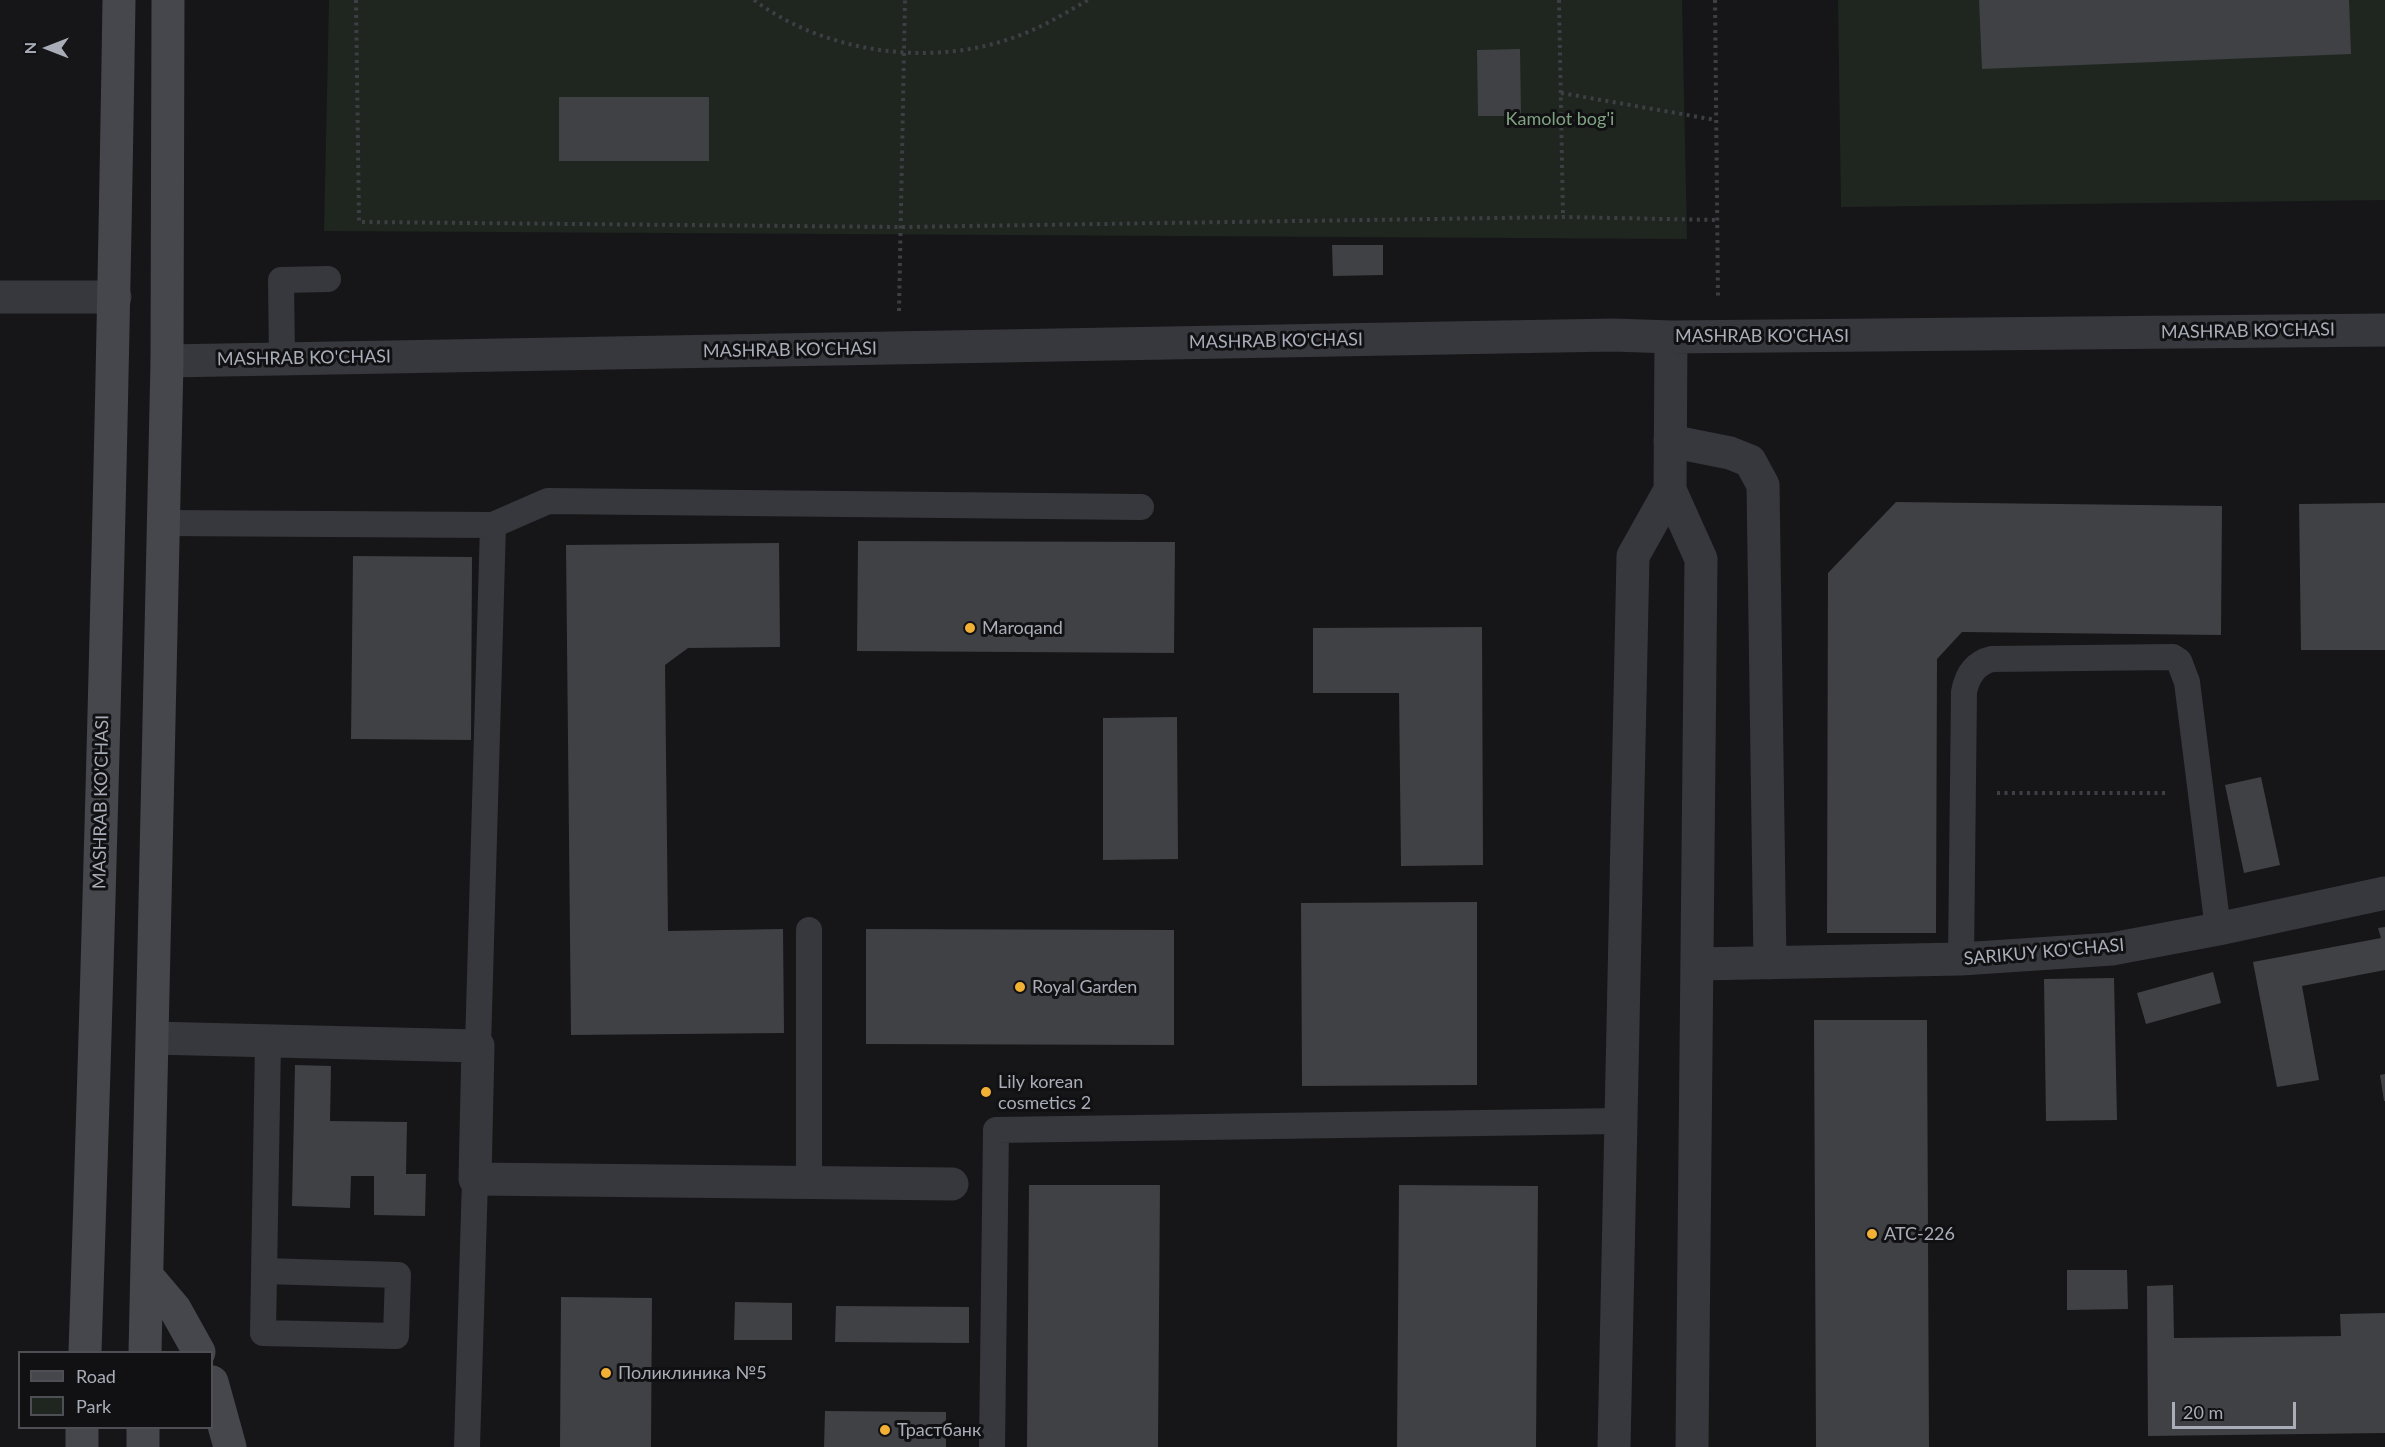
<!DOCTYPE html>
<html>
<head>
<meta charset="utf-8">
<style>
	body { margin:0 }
	#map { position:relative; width:2385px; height:1447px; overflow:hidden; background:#161618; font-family:Lato,sans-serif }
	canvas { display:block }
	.legend { position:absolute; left:18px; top:1351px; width:195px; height:78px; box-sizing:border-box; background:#111113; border:2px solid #4d4f55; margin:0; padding:8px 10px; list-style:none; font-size:18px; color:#a8adb8 }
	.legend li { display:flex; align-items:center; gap:12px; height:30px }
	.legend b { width:30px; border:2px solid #4d4f55 }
	.north { position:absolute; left:18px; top:18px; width:60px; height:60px; -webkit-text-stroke:4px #111113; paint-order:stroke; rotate:270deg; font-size:16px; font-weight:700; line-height:24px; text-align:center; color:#a8adb8 }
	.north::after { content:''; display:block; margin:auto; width:21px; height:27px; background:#a8adb8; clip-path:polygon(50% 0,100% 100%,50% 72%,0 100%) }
	.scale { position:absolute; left:2172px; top:1402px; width:124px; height:27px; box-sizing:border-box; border:3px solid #a8adb8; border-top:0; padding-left:8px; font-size:18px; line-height:21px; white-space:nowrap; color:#a8adb8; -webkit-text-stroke:4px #111113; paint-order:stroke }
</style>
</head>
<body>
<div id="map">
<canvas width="2385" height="1447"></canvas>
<ul class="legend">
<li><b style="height:8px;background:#45474d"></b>Road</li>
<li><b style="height:16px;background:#1e261f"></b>Park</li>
</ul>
<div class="north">N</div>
<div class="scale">20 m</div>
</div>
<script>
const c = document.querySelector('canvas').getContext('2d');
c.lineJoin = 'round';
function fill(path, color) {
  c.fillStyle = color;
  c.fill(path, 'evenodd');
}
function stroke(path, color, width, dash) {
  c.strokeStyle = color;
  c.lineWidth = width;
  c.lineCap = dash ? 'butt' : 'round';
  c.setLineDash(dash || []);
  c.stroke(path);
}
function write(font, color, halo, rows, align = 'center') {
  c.font = font + ' Lato,sans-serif';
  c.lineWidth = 6;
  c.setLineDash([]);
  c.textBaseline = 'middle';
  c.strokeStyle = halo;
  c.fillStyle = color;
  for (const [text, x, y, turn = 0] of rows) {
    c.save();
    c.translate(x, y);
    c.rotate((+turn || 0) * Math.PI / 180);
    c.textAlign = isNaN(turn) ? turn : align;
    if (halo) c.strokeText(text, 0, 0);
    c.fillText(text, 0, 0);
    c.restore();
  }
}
const green = new Path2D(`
	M329 0H1682L1687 239 324 231Z
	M1838 0H2385V200L1841 207Z`);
const building = new Path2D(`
	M1979 0H2349L2351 54 1982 69Z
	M1520 49 1521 116H1478L1477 50Z
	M559 97H709V161H559Z
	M1332 245H1383V275L1333 276Z
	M1896 502 2222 506 2221 635 1962 632 1937 659 1936 933H1827L1828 573Z
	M2385 503V650H2301L2299 504Z
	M858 541 1175 542 1174 653 857 651Z
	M779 543 780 647 688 648 665 665 668 931 783 929 784 1033 571 1035 566 545Z
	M353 556 472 557 471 740 351 739Z
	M1482 627 1483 865 1401 866 1399 693H1313V628Z
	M1177 717 1178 859 1103 860V718Z
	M2261 777 2280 865 2244 873 2225 785Z
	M1477 902V1085L1302 1086 1301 903Z
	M2385 927V970L2302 986 2319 1080 2277 1087 2253 962 2381 938 2378 928Z
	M866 929 1174 930V1045L866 1044Z
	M2213 972 2221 1003 2146 1024 2137 993Z
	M2114 978 2117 1120 2046 1121 2044 979Z
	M1814 1020H1927L1929 1447H1816Z
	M295 1065 331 1066 330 1121 407 1122 406 1174H426L425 1216 374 1215V1176H351L350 1208 292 1206Z
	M2385 1074V1101H2384L2380 1075Z
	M1029 1185H1160L1158 1447H1027Z
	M1399 1185 1538 1186 1536 1447H1397Z
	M2067 1270H2127L2128 1309 2067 1310Z
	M2173 1285 2174 1338 2341 1336 2340 1314 2385 1313V1433L2148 1436 2147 1286Z
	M561 1297 652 1298 651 1447H560Z
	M735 1302 792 1303V1340H734Z
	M836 1306 969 1307V1343L835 1342Z
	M825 1411 946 1412V1447H824Z`);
const path = new Path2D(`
	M356 0 359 222 902 227 1563 217 1717 220
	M754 0C825 53 931 68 1015 37 1041 28 1064 14 1088 0
	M1559 0 1563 217
	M1715 0 1718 299
	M1561 93 1716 120
	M899 311 905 0
	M1997 793H2166`);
const lane = new Path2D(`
	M282 359 281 280 328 279
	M163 523 493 525 548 501 1141 507
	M809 930V1184
	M1961 959 1964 692C1967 676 1975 663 1992 659L2173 657 2179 661 2187 682 2218 929
	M478 1046 493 525
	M265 1271 398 1275 396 1336 263 1333 268 1042
	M467 1447 475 1179
	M992 1447 996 1130 1620 1121`);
const street = new Path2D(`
	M0 297H115
	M1671 337 1670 490 1701 559 1692 1447
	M167 361 1613 335 1671 337 2385 330
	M1670 441 1730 453 1750 461 1763 485 1770 963
	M1698 964 1961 959 2112 949 2218 929 2385 893
	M153 1038 478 1046 475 1179 952 1184
	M1614 1447 1633 556 1670 490`);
const secondary = new Path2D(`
	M147 1276 175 1309 199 1352
	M85 1352C100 902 112 451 119 0
	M145 1352 167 361 168 0
	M212 1382 230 1447
	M82 1447V1428
	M143 1447V1428`);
const markers = [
	[970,628,6,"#f2b134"],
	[1020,987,6,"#f2b134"],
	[986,1092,6,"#f2b134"],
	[1872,1234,6,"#f2b134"],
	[606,1373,6,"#f2b134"],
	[885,1430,6,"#f2b134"]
];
const parkNames = [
	["Kamolot bog'i",1560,119]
];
const streetNames = [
	["MASHRAB KO'CHASI",2248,331,-1],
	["MASHRAB KO'CHASI",1762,336],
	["MASHRAB KO'CHASI",1276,341,-1],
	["MASHRAB KO'CHASI",790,350,-1],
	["MASHRAB KO'CHASI",304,358,-1],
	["MASHRAB KO'CHASI",101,802,-89],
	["SARIKUY KO'CHASI",2044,952,-5]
];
const poiNames = [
	["Maroqand",982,628],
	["Royal Garden",1032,987],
	["Lily korean",998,1082],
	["cosmetics 2",998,1103],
	["АТС-226",1884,1234],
	["Поликлиника №5",618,1373],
	["Трастбанк",897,1430]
];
fill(green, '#1e261f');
fill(building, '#404145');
stroke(path, '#3d3f44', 4, [3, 4.5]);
stroke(lane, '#37383d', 26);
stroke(street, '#37383d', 33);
stroke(secondary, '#45474d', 33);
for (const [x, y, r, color] of markers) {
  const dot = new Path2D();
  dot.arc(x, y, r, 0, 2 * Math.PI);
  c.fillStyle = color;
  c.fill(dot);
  stroke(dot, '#111113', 2);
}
write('18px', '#7fa381', '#111113', parkNames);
write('18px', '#a8adb8', '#111113', streetNames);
write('18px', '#a8adb8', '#111113', poiNames, 'left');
</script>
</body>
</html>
